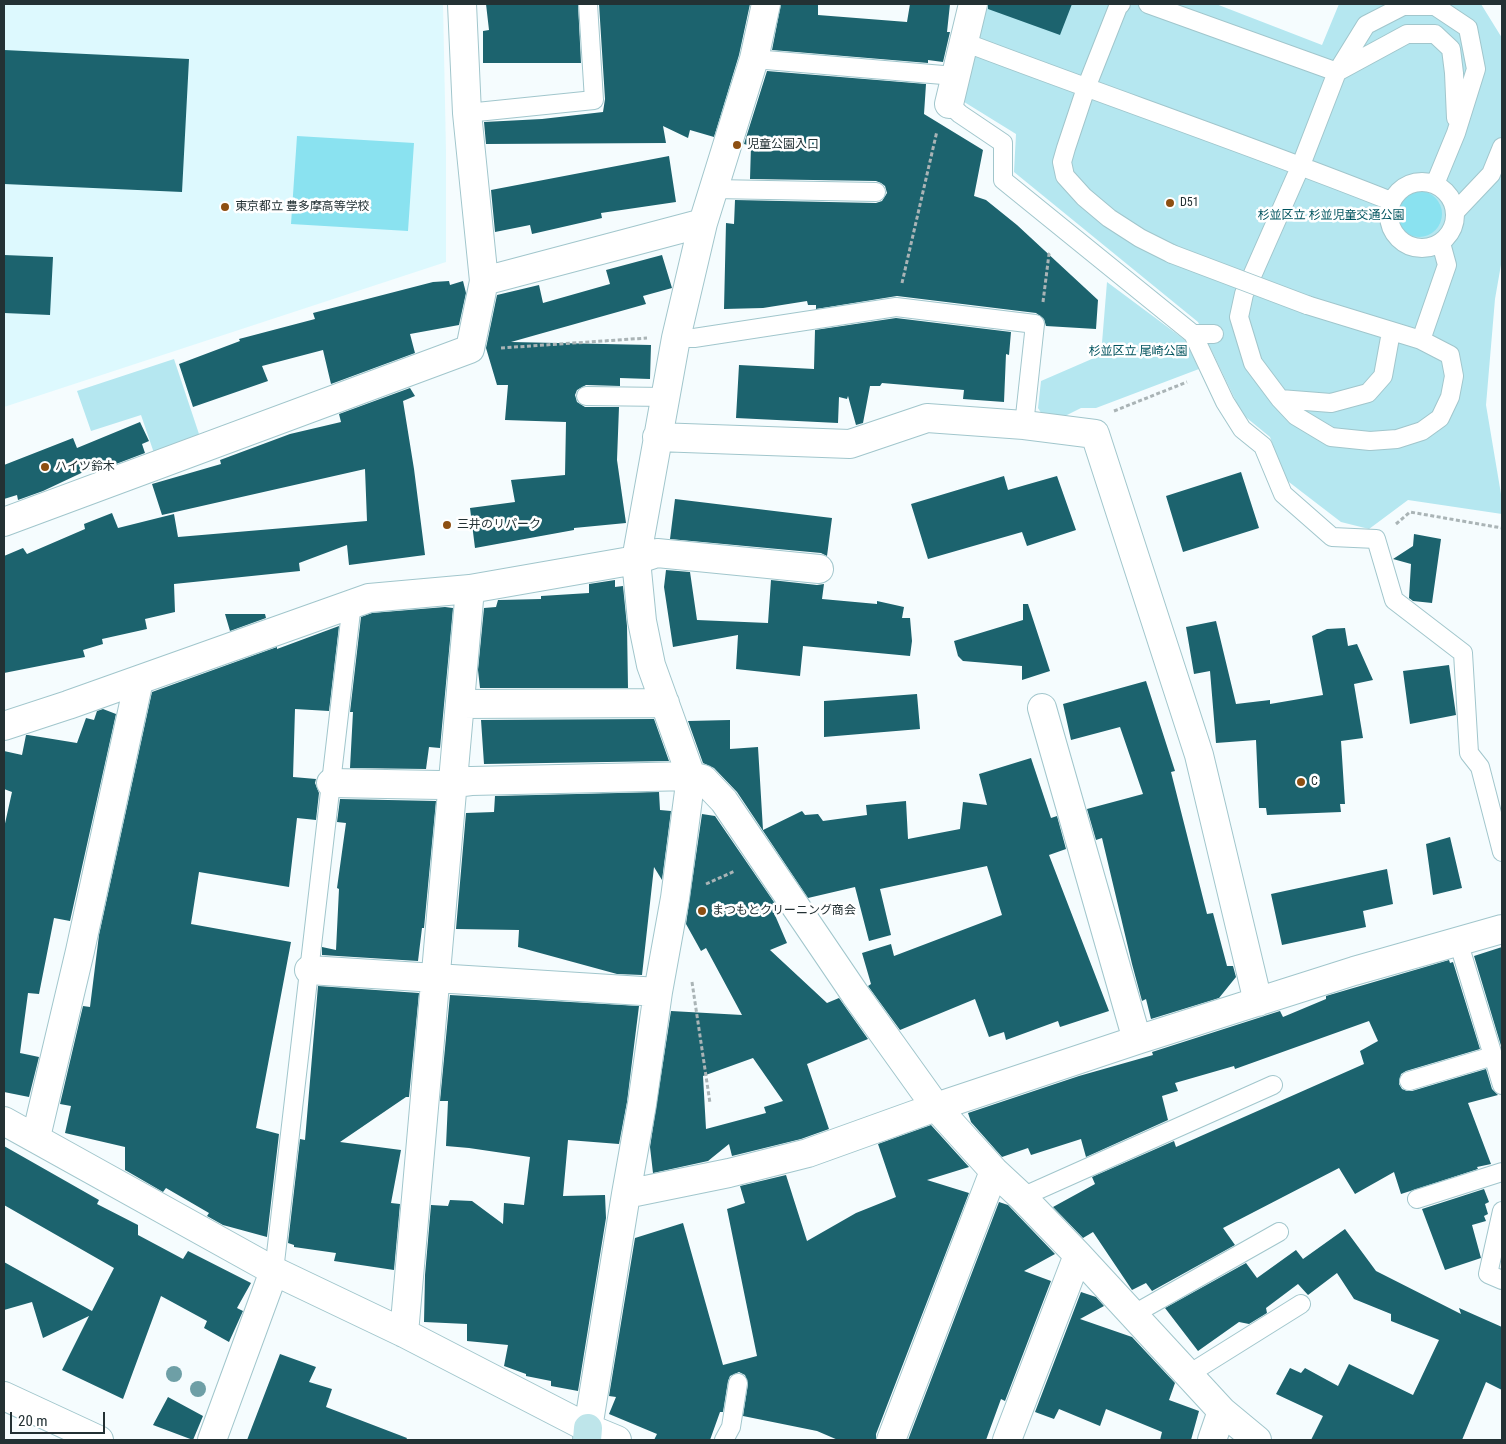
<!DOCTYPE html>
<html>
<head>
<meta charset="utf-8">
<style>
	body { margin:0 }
	#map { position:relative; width:1506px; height:1444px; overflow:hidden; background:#f5fcfe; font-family:"Roboto Condensed",sans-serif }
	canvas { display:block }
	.frame { position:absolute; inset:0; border:5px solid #233134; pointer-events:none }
	.scale { position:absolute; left:10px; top:1412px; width:95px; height:22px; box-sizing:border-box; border:2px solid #233134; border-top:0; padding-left:6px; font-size:15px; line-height:18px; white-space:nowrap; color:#233134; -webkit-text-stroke:4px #fff; paint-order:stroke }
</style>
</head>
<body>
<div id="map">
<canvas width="1506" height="1444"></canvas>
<div class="frame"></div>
<div class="scale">20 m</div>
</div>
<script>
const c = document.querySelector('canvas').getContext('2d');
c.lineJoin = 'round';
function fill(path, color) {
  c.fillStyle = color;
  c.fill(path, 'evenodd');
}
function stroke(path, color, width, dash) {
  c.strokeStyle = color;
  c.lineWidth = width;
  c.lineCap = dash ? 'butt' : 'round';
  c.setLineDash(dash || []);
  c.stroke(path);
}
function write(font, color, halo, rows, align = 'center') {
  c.font = font + ' "Roboto Condensed","Noto Sans JP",sans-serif';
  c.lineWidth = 5;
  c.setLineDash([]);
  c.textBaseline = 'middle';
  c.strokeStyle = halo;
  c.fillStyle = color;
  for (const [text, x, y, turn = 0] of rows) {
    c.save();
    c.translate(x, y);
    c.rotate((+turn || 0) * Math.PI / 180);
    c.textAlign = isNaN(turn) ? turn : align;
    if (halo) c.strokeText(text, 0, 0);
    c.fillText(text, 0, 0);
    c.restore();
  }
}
const built = new Path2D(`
	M4 4H443L446 151V262L4 407Z`);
const green = new Path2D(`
	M985 4H1216L1322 45 1339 4H1481L1502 38V259L1495 299 1486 405 1502 500V514L1408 500 1369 529 1341 522 1285 479 1270 437 1242 414 1198 322 1014 172 1016 134 961 100Z
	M1107 282 1185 340 1199 369 1096 408H1081L1063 417 1043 416 1038 408 1041 381 1101 355Z
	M174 359 200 437 155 456 141 415 91 431 77 391Z`);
const water = new Path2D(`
	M297 136 414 143 408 231 291 224Z
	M1396 214a23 23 0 1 1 46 0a23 23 0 1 1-46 0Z`);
const building = new Path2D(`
	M486 4H578L581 63H483V31L489 30Z
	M599 4H750L739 55 714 137 690 130 688 138 663 126 666 143 486 144 484 122 542 119 603 112 605 99Z
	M781 4H818V15L907 22 910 4H950L947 32H950L943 62 928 60V63L772 50Z
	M988 4H1072L1060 35 988 9Z
	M4 50 189 59 182 192 4 184Z
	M767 71 926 84 924 114 983 150 974 196 986 200 1017 225 1098 300 1096 329 1046 326 1044 319 1036 313 897 296 816 309V305H808L807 301 763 308 724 309 726 223 734 224 735 200 876 203 882 201 887 193 885 186 881 183 876 181 750 179 751 146 744 144Z
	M669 156 676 202 601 213 602 218 532 234 530 225 495 232 491 190Z
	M4 255 53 257 50 315 4 313Z
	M662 255 672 288 643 296 646 304 511 342 651 345 650 379 620 378V386L586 385 577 390 575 395 577 402 585 407H619L617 460 626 523 574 528V530L475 548 470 508 515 502 511 480 565 475 566 422 505 420 508 385H497L486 348 497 295 539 285 543 303 610 284 606 270Z
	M449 281 450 285 463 281 466 293 459 325 410 334 415 353 331 384 323 350 262 366 268 381 193 407 179 364 240 341 239 339 315 319 313 313 433 282Z
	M896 318 1011 332 1009 355 1006 354 1004 402 963 399 964 390 882 383 880 386H870L863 423 856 425 848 396 847 399 839 397 838 423 736 418 739 365 814 369 815 330Z
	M410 388 415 396 403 401 414 469 425 555 349 565 347 545 299 563 300 571 174 584 175 612 145 619 147 629 102 639 103 644 83 650 85 657 4 673V556L23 548 27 554 85 529 84 524 112 513 118 528 174 514 178 537 367 521 365 469 162 515 152 484 221 464 220 460 290 434 341 422 339 414Z
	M140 422 149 441 142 444 145 453 95 472 94 467 43 491 18 500 17 495 4 499V465L73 438 77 448Z
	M1241 472 1259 528 1183 552 1166 496Z
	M1004 476 1008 490 1057 476 1076 530 1027 546 1022 532 928 559 911 504Z
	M675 499 832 518 827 556 821 553 670 539Z
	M1414 534 1441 539 1432 603 1413 601 1409 598 1411 564 1393 559 1413 546Z
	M666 570 690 572 697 620 768 623 771 580 817 585 824 584 822 599 877 604V601L904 607 902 618H910L912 641 910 656 803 646 800 676 736 669 738 635 673 647 664 587Z
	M615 580V587L623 586 627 626 628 688H480L478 670 484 608 496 607 498 600H500L541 599V596L589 593V584Z
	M1023 604H1028L1050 671 1022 680V666L963 661 958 656 954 641 1023 620Z
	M445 607 453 608 440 748 429 747 426 769 350 768 353 712H350L361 617 372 613Z
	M225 614H265L266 618 230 631Z
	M1216 621 1236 704 1270 700V704L1323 695 1312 636 1327 629 1345 628 1348 646 1357 644 1373 680 1354 684 1363 738 1341 741 1345 804H1340L1341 812 1267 815 1266 808H1259L1256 740 1216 743 1210 671 1194 674 1186 627Z
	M339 626 329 711 295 709 293 777 316 779 315 783 319 793 316 820 297 818 289 887 199 872 191 924 291 942 256 1128 279 1134 267 1237 223 1225 207 1216 209 1213 166 1188 163 1192 125 1170V1147L65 1133 71 1106 60 1104 83 1006 90 1007 99 935 152 692 277 647V649Z
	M1449 665 1456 715 1410 724 1403 671Z
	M1146 681 1175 771 1171 772 1207 914 1213 913 1227 966H1233L1236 977 1219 998 1151 1019 1146 999 1142 1001 1132 964 1102 838 1096 840 1087 809 1143 794 1120 727 1071 740 1063 704Z
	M917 694 920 729 824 737V701Z
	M103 709 116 714 70 921 54 918 39 994 28 993 20 1053 39 1057 29 1097 4 1092V828L12 792 4 789V751L22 755 26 735H28L77 743 86 718 94 720 97 711Z
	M654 719 669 761 484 764 481 720Z
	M730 720V749L758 747 763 830 802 811 805 815 818 814 823 821 867 815 866 805 906 801 908 839 960 829 963 802 987 805 979 774 1031 758 1051 818 1057 816 1066 849 1049 855 1109 1011 1060 1027 1058 1021 1006 1040 1004 1032 989 1037 975 999 900 1030 868 986 871 984 862 953 891 944 894 956 1002 915 987 866 880 889 891 935 869 941 855 887 808 898 737 792 714 768 703 763 688 721Z
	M659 792 660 810 671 811 662 880 654 867 642 975 617 974 518 947 519 930 456 929 466 813 494 812 495 796Z
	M340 799 436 801 424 928H422L418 961 322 955V947L336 950 339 889 337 888 346 823 337 822Z
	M702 814 715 816 776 905 771 906 787 943 770 950 827 1003 839 998 868 1039 807 1064 829 1129 801 1139 732 1156 729 1144 708 1161 653 1173 650 1147 671 1011 742 1015 706 948 701 951 686 924ZM753 1058 783 1101 764 1107 766 1113 706 1129 703 1076Z
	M1450 837 1462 888 1433 895 1426 844Z
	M1387 869 1393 904 1363 911 1366 927 1282 945 1271 894Z
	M1502 947V1049L1474 956Z
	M1449 960 1450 963 1453 962 1480 1049 1406 1071 1401 1074 1399 1084 1402 1089 1407 1091H1412L1486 1069 1492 1089 1498 1095 1468 1103 1491 1164 1477 1167 1478 1169 1401 1194 1394 1172 1355 1194 1339 1168 1223 1228 1235 1245 1152 1291 1146 1283 1132 1290 1093 1232 1083 1238 1053 1207 1095 1184 1092 1177 1174 1141 1176 1147 1364 1064 1360 1051 1378 1041 1369 1021 1235 1069 1234 1066 1175 1083 1178 1091 1162 1096 1168 1120 1086 1157 1081 1139 1031 1155 1028 1148 1002 1157 971 1122 968 1113 1079 1076 1153 1055 1152 1052 1280 1011 1283 1017 1326 999V996Z
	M318 986 419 993 409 1097H406L340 1142 401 1150 391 1203 400 1204 394 1270 334 1261 336 1253 294 1247V1245L288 1243 300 1139 305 1140Z
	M450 995 639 1006 627 1102 619 1144 568 1140 563 1196 605 1195 606 1218 578 1391 551 1386V1381L526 1376V1374L504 1366 508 1345 467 1341V1324L424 1322 425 1275 431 1205 448 1206 450 1200 472 1201 503 1224 504 1203 524 1205 530 1157 469 1148 446 1146 448 1101H440Z
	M931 1125 969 1167 927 1180 969 1193 876 1434V1440H838L817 1431 743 1416 748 1384 745 1375 739 1372 730 1376 728 1381 723 1412H720L710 1440H654L657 1434 609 1414 616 1397 609 1396 635 1238 683 1223 723 1365 757 1356 727 1209 745 1203 740 1186 786 1175 807 1241 856 1213 896 1197 878 1144Z
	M4 1146 99 1200 97 1204 138 1225V1235L183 1259 188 1251 251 1283 237 1308 243 1311 229 1342 204 1328 207 1321 161 1296 123 1399 62 1370 89 1316 43 1338 32 1302 4 1310V1262L92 1311 114 1268 4 1205Z
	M1484 1189 1489 1202 1485 1204 1488 1214 1484 1216 1486 1221 1472 1225 1481 1258 1445 1270 1422 1209Z
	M999 1202 1008 1205 1055 1254 1024 1271 1051 1281 1005 1401 1001 1399 986 1440H908Z
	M1345 1229 1376 1271 1461 1314 1459 1308 1502 1327V1390L1486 1382 1462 1440H1311L1323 1416 1276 1394 1290 1368 1301 1373 1305 1368 1338 1386 1349 1364 1413 1395 1439 1340 1391 1321V1314L1354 1299 1337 1273 1308 1295 1298 1284 1266 1308 1267 1313 1249 1324 1239 1322 1198 1351 1165 1308 1246 1263 1257 1278 1296 1250 1303 1259Z
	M1081 1292 1096 1297 1104 1306 1080 1319 1132 1337 1175 1383 1169 1400 1199 1411 1191 1440H1160L1162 1432 1106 1409 1100 1426 1059 1409 1054 1419 1035 1412Z
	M280 1354 316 1367 309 1382 332 1389 326 1407 407 1438 406 1440H247Z
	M168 1397 203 1416 193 1440 153 1425Z`);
const path = new Path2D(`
	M1501 4H1502
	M902 283 937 131
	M1043 302 1049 254 1051 252
	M501 348 647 338
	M1114 411 1187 382
	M1396 524 1410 512 1502 528
	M706 884 735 871
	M692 982 710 1103`);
const lane = new Path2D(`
	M1121 4 1118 7 1086 88 1066 148 1062 162 1065 176 1084 197 1109 218 1140 238 1172 254
	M1148 4 1337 72 1407 34H1435L1451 49 1454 73 1456 118
	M964 42C1106 96 1250 145 1391 201
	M754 59 955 76
	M949 104 960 114 1003 143V180L1193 334 1225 402 1242 429 1263 446 1283 494 1332 537 1376 539 1394 600 1463 653 1469 753 1480 767 1502 852
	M467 113 594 100 588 4
	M1389 215a33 33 0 1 1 66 0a33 33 0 1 1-66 0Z
	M714 189 876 192
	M1455 212 1491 174 1502 147
	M1307 305 1421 340 1450 355 1454 376 1450 397 1440 418 1422 431 1397 439 1370 441 1331 437 1296 416 1280 399 1253 363 1239 317 1244 294 1301 165 1337 72 1366 25 1403 6H1435L1468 28 1476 69 1456 133 1435 184
	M1193 334H1214
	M676 338H694L896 307 1035 324 1024 425
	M1421 340 1447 265 1441 243
	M586 396 666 397
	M1280 399 1331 403 1368 393 1383 376 1391 332
	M1458 941 1502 1085
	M1409 1081 1493 1056
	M1022 1197 1273 1085
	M1417 1199 1502 1172
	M1502 1211 1488 1274 1502 1280
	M274 1271 352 603
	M1134 1314 1279 1232
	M1189 1374 1301 1304
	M724 1440 731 1427 738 1383`);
const street = new Path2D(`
	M949 104 973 4
	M484 281 703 223
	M657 437 850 444 927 418 1024 425 1095 434 1199 755 1258 1002
	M4 522 470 349 484 281 467 113 462 4
	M460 704 665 703
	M1042 708 1137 1040
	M4 726 68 705 369 598 470 589 636 560 657 553 819 569
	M331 783 440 785 471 781 691 776 703 779 724 801 855 994 936 1107 994 1171 1022 1197 1078 1255 1222 1411 1257 1440
	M309 970 658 992
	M4 1121 274 1271 404 1333 588 1428 617 1440
	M36 1137 80 951 139 680
	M626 1194 729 1173 808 1153 936 1107 1137 1040 1354 971 1502 929
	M404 1333 470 589
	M4 1396 99 1440
	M588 1428 626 1194 642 1104 658 992 675 898 691 776 651 665 642 621 636 560 676 338 703 223 754 59 766 4
	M212 1440 274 1271
	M891 1440 994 1171
	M1007 1440 1078 1255
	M1212 1440 1222 1411`);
const secondary = new Path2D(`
	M587 1440 588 1428`);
const laneBridge = new Path2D(`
	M1172 254 1307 305`);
const trees = [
	[174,1374],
	[198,1389]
];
const markers = [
	[737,145,5,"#8d4f12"],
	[1170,203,5,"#8d4f12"],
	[225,207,5,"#8d4f12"],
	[45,467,5,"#8d4f12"],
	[447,525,5,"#8d4f12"],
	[1301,782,5,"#8d4f12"],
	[702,911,5,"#8d4f12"]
];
const poiNames = [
	["児童公園入口",747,145],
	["D51",1180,203],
	["東京都立 豊多摩高等学校",235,207],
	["ハイツ鈴木",55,467],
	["三井のリパーク",457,525],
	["C",1311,782],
	["まつもとクリーニング商会",712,911]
];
const parkNames = [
	["杉並区立 杉並児童交通公園",1331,216],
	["杉並区立 尾崎公園",1138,352]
];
fill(built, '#ddf9fe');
fill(green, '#b5e7f0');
fill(water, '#8ae2f0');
fill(building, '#1c636e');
stroke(lane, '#a1c6cc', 20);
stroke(street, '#a1c6cc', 30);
stroke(secondary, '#a1c6cc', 30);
stroke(path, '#aab4b6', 3, [4, 2.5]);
stroke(lane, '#fff', 18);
stroke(street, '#fff', 28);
stroke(secondary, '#bee5ea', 28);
stroke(laneBridge, '#a1c6cc', 20, []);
stroke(laneBridge, '#fff', 18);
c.fillStyle = '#6e9fa6';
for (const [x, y] of trees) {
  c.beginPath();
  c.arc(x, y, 8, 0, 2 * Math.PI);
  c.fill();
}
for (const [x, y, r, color] of markers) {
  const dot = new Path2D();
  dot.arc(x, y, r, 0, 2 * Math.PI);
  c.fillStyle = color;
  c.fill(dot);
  stroke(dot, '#fff', 2);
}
write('12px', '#233134', '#fff', poiNames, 'left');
write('12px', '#00535e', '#fff', parkNames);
</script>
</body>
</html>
